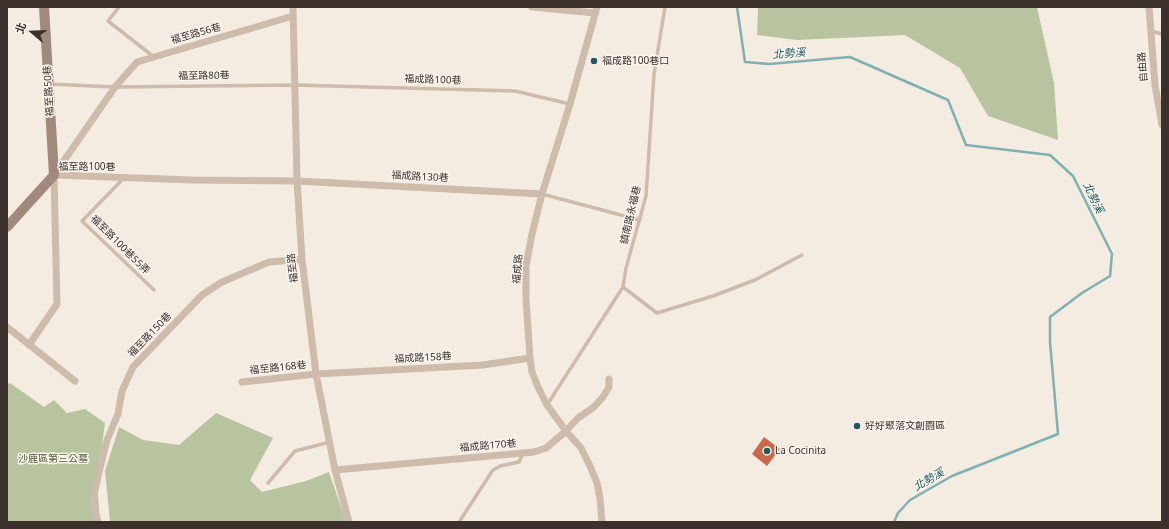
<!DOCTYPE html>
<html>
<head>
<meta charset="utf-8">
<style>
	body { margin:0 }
	#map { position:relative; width:1169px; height:529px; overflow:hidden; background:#f4ebe1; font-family:"Noto Sans","Noto Sans TC",sans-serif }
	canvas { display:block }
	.frame { position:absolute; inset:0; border:8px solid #3b302b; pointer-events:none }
	.north { position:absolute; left:12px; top:12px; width:40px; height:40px; -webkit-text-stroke:3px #fbf5ee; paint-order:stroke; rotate:289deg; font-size:11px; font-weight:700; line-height:16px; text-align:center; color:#3b302b }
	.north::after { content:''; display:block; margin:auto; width:14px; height:18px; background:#3b302b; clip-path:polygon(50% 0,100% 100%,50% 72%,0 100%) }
</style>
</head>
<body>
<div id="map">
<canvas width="1169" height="529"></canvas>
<div class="frame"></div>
<div class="north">北</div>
</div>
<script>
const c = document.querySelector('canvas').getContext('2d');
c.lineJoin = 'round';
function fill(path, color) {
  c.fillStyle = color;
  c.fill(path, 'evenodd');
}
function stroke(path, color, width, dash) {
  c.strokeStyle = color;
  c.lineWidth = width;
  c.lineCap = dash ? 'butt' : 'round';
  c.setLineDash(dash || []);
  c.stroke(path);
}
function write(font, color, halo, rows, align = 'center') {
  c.font = font + ' "Noto Sans","Noto Sans TC",sans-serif';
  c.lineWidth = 3;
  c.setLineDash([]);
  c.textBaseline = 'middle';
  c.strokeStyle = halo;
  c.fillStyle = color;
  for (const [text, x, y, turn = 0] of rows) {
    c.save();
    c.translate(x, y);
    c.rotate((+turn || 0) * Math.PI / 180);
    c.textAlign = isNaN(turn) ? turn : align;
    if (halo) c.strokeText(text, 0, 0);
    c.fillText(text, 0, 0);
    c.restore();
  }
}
const green = new Path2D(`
	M758 7H1037L1054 83 1058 140 988 116 960 68 905 35 797 40 757 35Z
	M10 383 44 407 54 400 67 413 85 409 105 423 97 484 100 522H7V385Z
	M216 413 273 438 250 480 262 492 306 481 329 472 346 522H110L105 471 119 427 143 440 179 445Z`);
const stream = new Path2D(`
	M737 7 745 62 769 64 850 57 948 100 966 145 1050 155 1073 176 1112 254 1110 276 1082 293 1050 317V342L1058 434 952 476 910 500 898 513 894 522`);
const building = new Path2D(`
	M764 437 780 449 767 466 752 454Z`);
const lane = new Path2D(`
	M119 7 108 21 154 57
	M1151 31 1162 34
	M49 84 115 87 294 85 515 91 570 104
	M124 178 82 221 154 290
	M542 194 640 220
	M623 287 657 313 713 296 755 280 802 255
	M547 405 623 287 626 268 646 196 654 74 665 7
	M268 483 295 451 330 442
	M459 522 493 470 500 466 519 462 523 453`);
const street = new Path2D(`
	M293 7 297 181 302 259 316 374 335 470 349 522
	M532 7 595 13
	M597 7 570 104 542 194 532 234 526 266V299L530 358 532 372 538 387 547 405 566 431 581 448 590 466 597 483 600 498 602 522
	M1149 7 1155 85 1162 125
	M54 175 192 180 297 181 542 194
	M54 175 115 87 137 62 293 16
	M7 327 75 381
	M29 345 57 304 54 175
	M242 382 316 374 483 365 530 358
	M335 470 534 452 546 448 566 431 578 418 594 407 603 397 609 387V379
	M98 522 95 511 94 495 99 472 107 440 118 414 122 391 133 367 202 295 222 282 269 262 302 259`);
const secondary = new Path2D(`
	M7 227 54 175 44 7`);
const markers = [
	[594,61,4,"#1f5a5e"],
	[857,426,4,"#1f5a5e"],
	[767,451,4,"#1f5a5e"]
];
const streetNames = [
	["福至路56巷",196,34,-16],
	["自由路",1143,67,-95],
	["福至路80巷",204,76,-1],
	["福成路100巷",433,80,2],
	["福至路50巷",49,91,-93],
	["福至路100巷",87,167],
	["福成路130巷",420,177,3],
	["鎮南路永福巷",631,215,-77],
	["福至路100巷55弄",120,245,45],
	["福至路",293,268,-96],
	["福成路",518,269,-85],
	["福至路150巷",150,335,-46],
	["福成路158巷",423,358,-3],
	["福至路168巷",278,368,-6],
	["福成路170巷",488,446,-5]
];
const poiNames = [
	["福成路100巷口",602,61],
	["好好聚落文創園區",865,426],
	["La Cocinita",775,451]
];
const parkNames = [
	["沙鹿區第三公墓",53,459]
];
const waterNames = [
	["北勢溪",789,54,-5],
	["北勢溪",1093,198,64],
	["北勢溪",929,480,-30]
];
fill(green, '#b8c4a0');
stroke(stream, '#7fb0b2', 2.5);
fill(building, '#c8694b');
stroke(lane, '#cdbbac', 3.5);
stroke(street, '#cdbbac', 7);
stroke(secondary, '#a18a7d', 10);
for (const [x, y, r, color] of markers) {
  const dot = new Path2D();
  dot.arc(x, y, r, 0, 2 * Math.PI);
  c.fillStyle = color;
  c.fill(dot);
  stroke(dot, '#fbf5ee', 1.5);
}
write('10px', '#3b302b', '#fbf5ee', streetNames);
write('10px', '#3b302b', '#fbf5ee', poiNames, 'left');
write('10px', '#4a5a2e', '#fbf5ee', parkNames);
write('italic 11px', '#1f5a5e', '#fbf5ee', waterNames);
</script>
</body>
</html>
